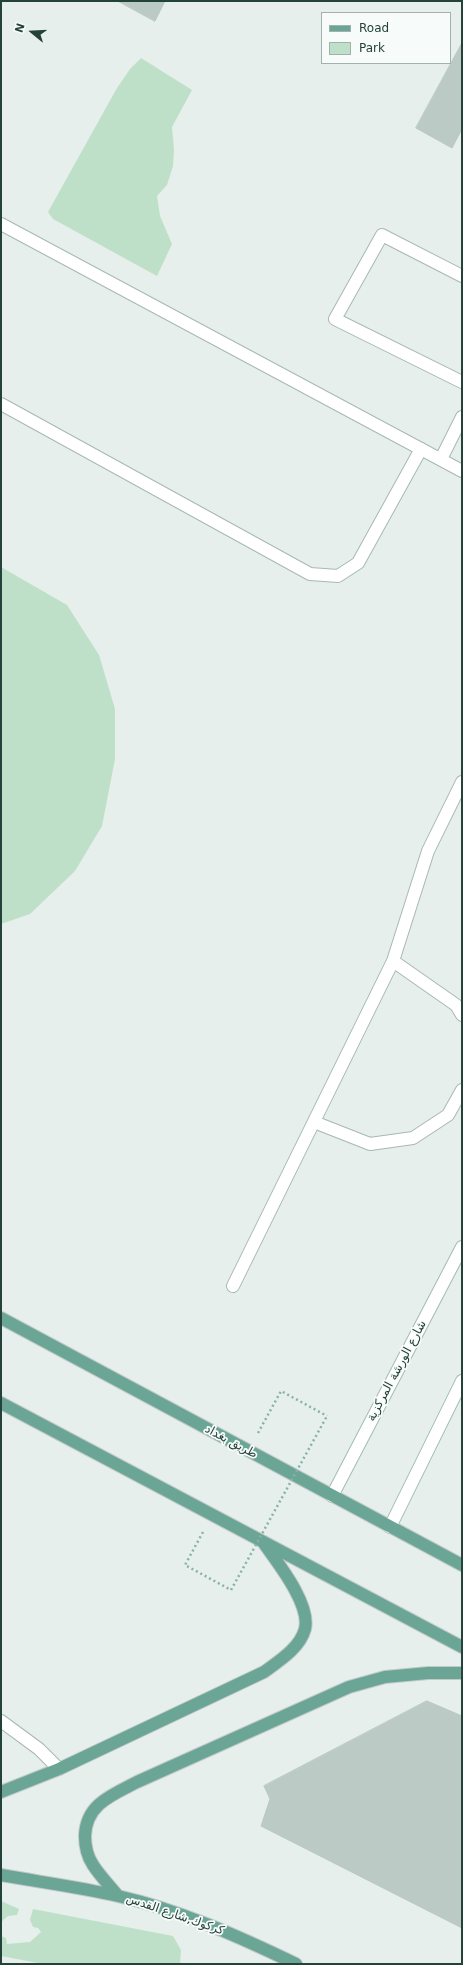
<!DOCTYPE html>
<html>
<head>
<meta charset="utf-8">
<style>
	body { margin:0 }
	#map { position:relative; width:463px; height:1965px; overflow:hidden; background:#e6efeb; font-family:"DejaVu Sans",sans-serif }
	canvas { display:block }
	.frame { position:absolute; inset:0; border:2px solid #24423a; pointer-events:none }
	.legend { position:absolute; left:321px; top:12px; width:130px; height:52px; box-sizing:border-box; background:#f7fbf9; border:1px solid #a3b1ad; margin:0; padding:5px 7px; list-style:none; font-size:12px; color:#24423a }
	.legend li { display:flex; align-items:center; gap:8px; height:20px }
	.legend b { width:20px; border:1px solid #a3b1ad }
	.north { position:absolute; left:12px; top:12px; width:40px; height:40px; -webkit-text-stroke:3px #f7fbf9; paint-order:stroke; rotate:288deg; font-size:11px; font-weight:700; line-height:16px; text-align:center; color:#24423a }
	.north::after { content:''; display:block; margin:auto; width:14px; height:18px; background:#24423a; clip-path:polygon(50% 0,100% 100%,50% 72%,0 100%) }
</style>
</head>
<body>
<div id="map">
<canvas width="463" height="1965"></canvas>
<div class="frame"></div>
<ul class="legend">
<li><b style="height:5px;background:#6aa596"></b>Road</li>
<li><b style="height:11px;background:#bfe0c8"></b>Park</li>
</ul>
<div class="north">N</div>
</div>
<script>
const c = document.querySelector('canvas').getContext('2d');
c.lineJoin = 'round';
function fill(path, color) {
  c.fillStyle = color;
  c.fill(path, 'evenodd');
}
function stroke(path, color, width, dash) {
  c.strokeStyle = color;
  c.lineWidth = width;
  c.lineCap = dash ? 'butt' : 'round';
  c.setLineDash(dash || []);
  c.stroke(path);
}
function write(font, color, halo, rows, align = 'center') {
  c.font = font + ' "DejaVu Sans","Noto Sans Arabic",sans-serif';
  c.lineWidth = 3.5;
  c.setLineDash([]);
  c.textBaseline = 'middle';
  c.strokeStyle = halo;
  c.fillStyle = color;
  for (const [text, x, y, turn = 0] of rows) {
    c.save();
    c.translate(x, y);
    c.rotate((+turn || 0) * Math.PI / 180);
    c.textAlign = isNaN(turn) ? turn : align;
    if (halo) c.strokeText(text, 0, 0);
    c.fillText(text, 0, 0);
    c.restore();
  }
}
const green = new Path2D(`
	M141 58 192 90 172 127 174 149 173 166 167 185 157 196 160 216 172 244 157 276 53 219 48 212 117 88 130 69Z
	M1 567 67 605 99 655 115 709V759L102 826 75 871 30 914 1 924Z
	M1 1901 19 1909 17 1915 8 1916 1 1922Z
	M33 1909 173 1936 181 1950 180 1964H43L1 1956V1936L6 1938 7 1944 30 1942 41 1932 38 1928 33 1927 30 1920Z`);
const building = new Path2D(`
	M118 1H165L155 21Z
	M462 43V129L452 148 416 128Z
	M427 1701 462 1716V1928L261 1826 270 1799 264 1786Z`);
const path = new Path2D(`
	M258 1433 281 1391 327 1416
	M203 1532 185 1565 231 1590`);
const service = new Path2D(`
	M462 276 382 235 335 319 462 382
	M1 404 310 574 338 576 358 563 421 449
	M393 961 456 1005 462 1015
	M314 1122 370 1144 413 1138 448 1115 462 1090
	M233 1286 393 961 428 851 462 782`);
const minor = new Path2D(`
	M1 224 462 471
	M441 459 462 417
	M1 1721 39 1749 59 1769`);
const secondary = new Path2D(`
	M332 1496 462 1247
	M390 1527 462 1381`);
const primary = new Path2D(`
	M1 1318 462 1565
	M1 1403 462 1647
	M1 1792 59 1769 264 1672C279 1661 300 1648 305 1629 311 1604 277 1562 263 1542
	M1 1875C40 1882 79 1887 118 1896 180 1910 240 1937 296 1964
	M118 1896C110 1886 100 1876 93 1865 87 1856 85 1846 85 1836 86 1804 112 1795 137 1782L349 1687 385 1677 428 1673H462`);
const pathBridge = new Path2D(`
	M231 1590 327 1416`);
const streetNames = [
	["شارع الورشة المركزية",397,1371,-62],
	["طريق بغداد",231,1442,28],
	["كركوك,شارع القدس",175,1915,19]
];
fill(green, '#bfe0c8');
fill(building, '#bbcac4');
stroke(building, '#b8c9c2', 1);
stroke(service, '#a8b8b2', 14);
stroke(minor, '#a8b8b2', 14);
stroke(secondary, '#a4bbb3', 14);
stroke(primary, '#c2cac8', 14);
stroke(path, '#86b3a5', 2.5, [2, 3]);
stroke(service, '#fff', 12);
stroke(minor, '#fff', 12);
stroke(secondary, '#fff', 12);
stroke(primary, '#6aa596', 12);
stroke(pathBridge, '#86b3a5', 2.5, [2, 3]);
write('12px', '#24423a', '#f7fbf9', streetNames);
</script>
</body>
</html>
